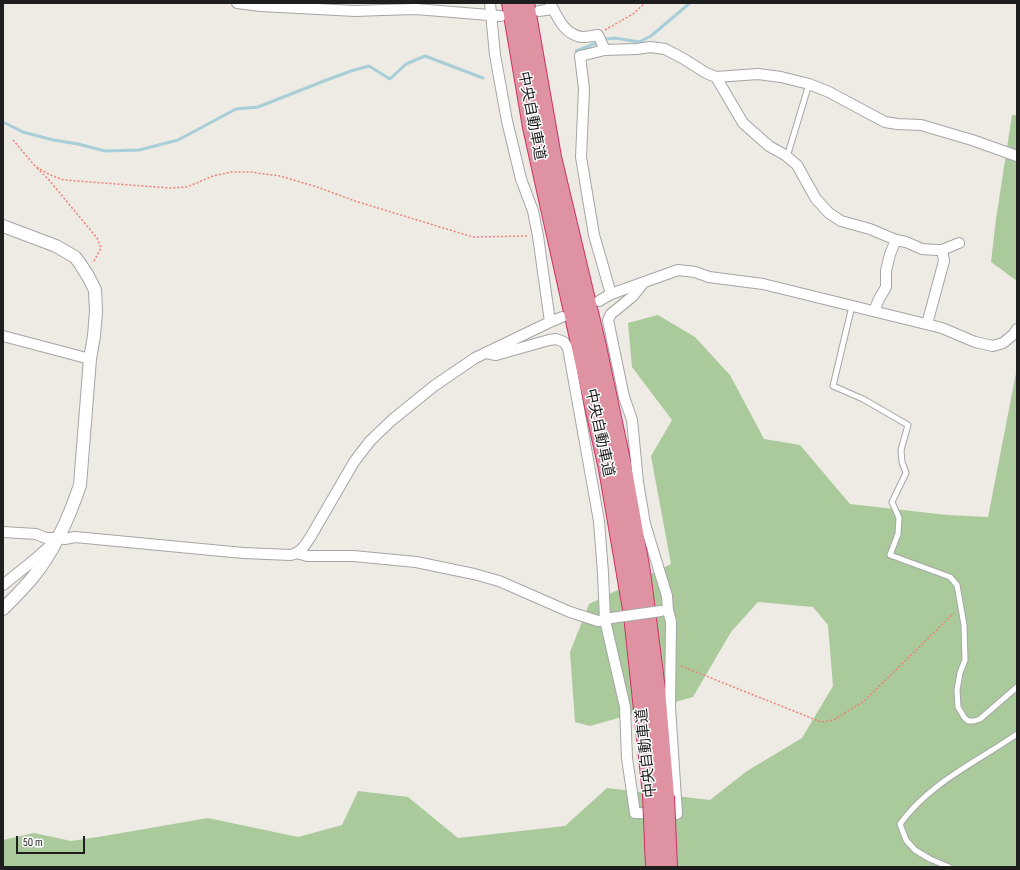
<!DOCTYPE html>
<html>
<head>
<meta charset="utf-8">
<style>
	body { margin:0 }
	#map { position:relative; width:1020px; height:870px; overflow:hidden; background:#eeebe4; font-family:"Sofia Sans Condensed",sans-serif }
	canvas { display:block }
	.frame { position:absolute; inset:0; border:4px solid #1e1e1e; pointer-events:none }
	.scale { position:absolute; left:16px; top:836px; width:69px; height:18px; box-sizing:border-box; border:2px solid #1e1e1e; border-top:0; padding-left:5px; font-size:12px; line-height:14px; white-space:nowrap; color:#1e1e1e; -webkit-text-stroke:3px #fff; paint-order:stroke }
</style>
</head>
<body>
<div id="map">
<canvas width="1020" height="870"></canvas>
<div class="frame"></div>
<div class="scale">50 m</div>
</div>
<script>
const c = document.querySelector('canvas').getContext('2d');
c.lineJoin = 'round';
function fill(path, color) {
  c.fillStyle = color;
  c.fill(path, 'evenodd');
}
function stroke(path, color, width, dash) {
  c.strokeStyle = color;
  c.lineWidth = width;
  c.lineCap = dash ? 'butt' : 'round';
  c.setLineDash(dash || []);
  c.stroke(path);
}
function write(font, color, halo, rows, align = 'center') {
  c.font = font + ' "Sofia Sans Condensed","Noto Sans JP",sans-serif';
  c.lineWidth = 3;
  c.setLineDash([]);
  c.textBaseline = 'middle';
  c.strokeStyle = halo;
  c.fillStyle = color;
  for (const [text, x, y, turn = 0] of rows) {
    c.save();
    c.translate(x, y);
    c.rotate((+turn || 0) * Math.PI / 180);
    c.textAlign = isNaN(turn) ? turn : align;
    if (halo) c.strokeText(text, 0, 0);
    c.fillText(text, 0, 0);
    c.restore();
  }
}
const forest = new Path2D(`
	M1012 115H1017V281L991 262 996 219Z
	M658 315 695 337 730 375 764 439 800 445 850 504 947 515 988 517 1017 368V867H3V840L34 833 71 841 104 836 208 818 298 837 342 825 358 791 408 797 458 838 565 826 607 788 710 800 747 771 802 738 833 686 828 625 813 607 758 602 731 632 693 697 590 726 575 722 570 652 589 604 671 564 651 456 672 420 632 367 628 323Z`);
const stream = new Path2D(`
	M576 51 607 39 615 38 639 42 651 36 690 3
	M3 122 23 132 53 140 78 144 105 151 139 150 178 140 236 109 258 107 324 81 351 71 369 66 390 79 406 64 425 56 483 78`);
const path = new Path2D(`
	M605 30 633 14 645 3
	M13 140 35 166 50 175 64 180 170 188 187 187 213 176 231 172H250L280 176 317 187 355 201 473 237 528 236
	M37 168 49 180 97 238 101 248 93 263
	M681 666 821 722 834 720 864 701 954 613`);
const service = new Path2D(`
	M787 157 809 84
	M852 306 833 386 863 399 908 425 901 450 902 462 906 473 892 502 899 518 898 534 890 555 950 577 957 585 964 625 965 660 960 673 957 690 958 707 964 717 968 721H974L980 719 1017 687
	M949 867 930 859 915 850 906 840 900 824C929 783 977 762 1017 734`);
const minor = new Path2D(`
	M237 3 261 6 355 11 382 10 416 9 501 16
	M490 3 495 55 507 121 521 179 533 211 538 236 550 322
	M550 3C557 16 564 35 582 37 587 37 593 36 598 35L605 50 637 49 650 47 665 49 684 59 706 73 716 77 758 74 781 77 809 84 829 92 885 122 897 124 921 125 972 140 1017 156
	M539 11 553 9
	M605 50 580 56 584 89 581 157 594 235 611 294
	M716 77 743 123 769 146 785 155 797 165 816 199 829 213 841 221 870 229 896 240 890 254 886 271V287L879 299 874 311
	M896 240 906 242 922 249 937 250H942L959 243
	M599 301 611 294 678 270 695 272 709 277 763 284 942 328 975 342 993 346 1003 343 1014 334 1017 329
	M927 324 944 261 942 250
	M3 336 90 359
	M486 353 496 355 549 340 556 339 564 342 568 348 599 521 603 573 605 620 625 707 627 758 635 813 677 814 670 707 671 622 668 610 667 596 645 524 638 482 632 420 624 397 608 320 611 314 633 296 644 282
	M3 532 36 534 46 538H59
	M297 553 307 556H353L416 562 474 574 499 581 570 612 598 621 605 620 609 619
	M3 585 34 560 59 538 65 539 75 537 243 553 291 555C302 552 305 545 311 536L354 462 370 441 392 420 434 386 475 358 550 322 562 317`);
const tertiary = new Path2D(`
	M3 226 56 246 75 257 81 265 89 278
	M3 609C13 599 24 588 33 577 55 550 69 518 80 485L90 359 94 336 96 311 95 290 87 274`);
const motorway = new Path2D(`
	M511 3 532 127 608 469 633 615 652 795
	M525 3 552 157 596 342 622 465 641 572 656 690 665 796`);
const minorBridge = new Path2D(`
	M611 618 661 611`);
const motorwayBridge = new Path2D(`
	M652 795 655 867
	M665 796 668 867`);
const streetNames = [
	["中央自動車道",531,116,79],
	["中央自動車道",599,433,78],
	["中央自動車道",647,753,-96]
];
fill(forest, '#aaca9c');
stroke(stream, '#a8ced8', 3);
stroke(service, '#a5a5a5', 7);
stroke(minor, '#a5a5a5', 12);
stroke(tertiary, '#a5a5a5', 14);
stroke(motorway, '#cc3267', 20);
stroke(path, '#ef8074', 1.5, [2, 2]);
stroke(service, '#fff', 5);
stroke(minor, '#fff', 10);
stroke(tertiary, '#fff', 12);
stroke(motorway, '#df92a1', 18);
stroke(minorBridge, '#a5a5a5', 12, []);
stroke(motorwayBridge, '#cc3267', 20, []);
stroke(minorBridge, '#fff', 10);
stroke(motorwayBridge, '#df92a1', 18);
write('15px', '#1e1e1e', '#fff', streetNames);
</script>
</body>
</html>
